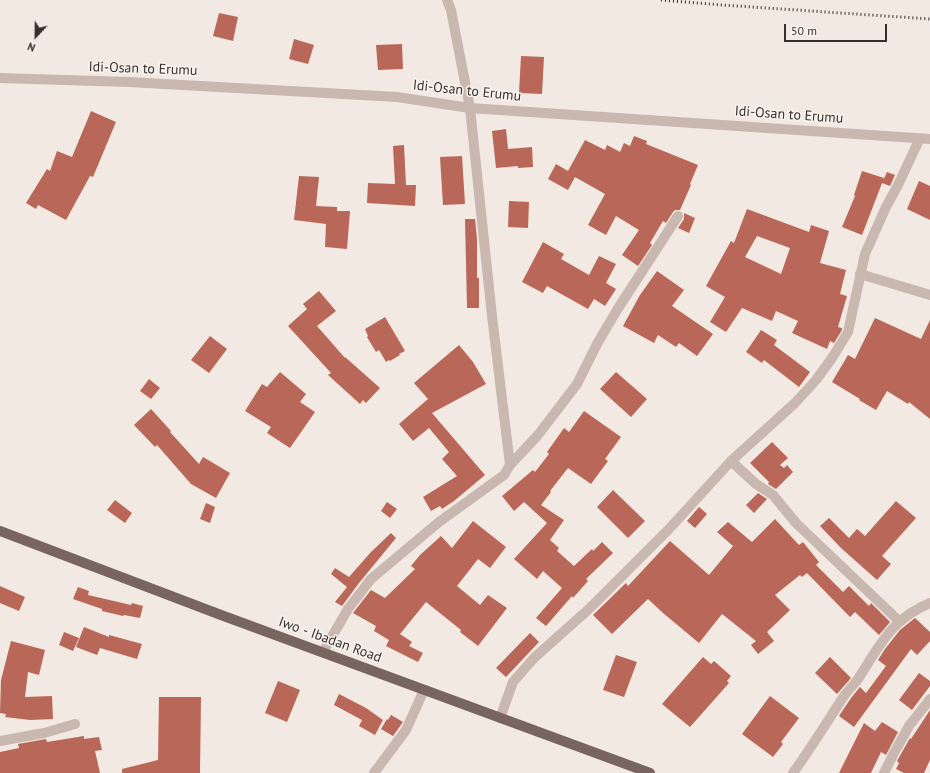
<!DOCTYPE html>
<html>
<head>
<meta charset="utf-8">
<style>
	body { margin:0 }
	#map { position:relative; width:930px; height:773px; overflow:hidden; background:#f1e9e2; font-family:"PT Sans",sans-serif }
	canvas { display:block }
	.north { position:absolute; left:16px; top:16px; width:40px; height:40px; -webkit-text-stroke:3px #f9f3ee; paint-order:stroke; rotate:202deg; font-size:11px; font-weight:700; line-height:16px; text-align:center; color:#382f2c }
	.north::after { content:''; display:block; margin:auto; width:14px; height:18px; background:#382f2c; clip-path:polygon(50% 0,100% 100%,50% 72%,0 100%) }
	.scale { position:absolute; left:784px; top:24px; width:103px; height:18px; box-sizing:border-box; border:2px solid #382f2c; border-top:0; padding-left:5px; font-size:12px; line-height:14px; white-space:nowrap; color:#382f2c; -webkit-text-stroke:3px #f9f3ee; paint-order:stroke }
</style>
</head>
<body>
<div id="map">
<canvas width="930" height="773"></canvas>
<div class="north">N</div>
<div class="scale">50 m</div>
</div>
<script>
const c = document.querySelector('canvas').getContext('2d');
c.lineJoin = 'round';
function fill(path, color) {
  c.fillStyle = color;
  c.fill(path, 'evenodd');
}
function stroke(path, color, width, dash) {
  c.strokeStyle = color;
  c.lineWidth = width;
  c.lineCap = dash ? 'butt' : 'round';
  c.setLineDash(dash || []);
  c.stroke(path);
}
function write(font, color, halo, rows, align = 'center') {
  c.font = font + ' "PT Sans",sans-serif';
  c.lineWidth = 3;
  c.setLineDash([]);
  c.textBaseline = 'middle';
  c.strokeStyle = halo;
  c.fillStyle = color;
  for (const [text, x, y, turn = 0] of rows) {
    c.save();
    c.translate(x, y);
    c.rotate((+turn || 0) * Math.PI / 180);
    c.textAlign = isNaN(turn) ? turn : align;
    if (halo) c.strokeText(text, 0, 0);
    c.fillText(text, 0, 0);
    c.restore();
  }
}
const building = new Path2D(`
	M219 13 238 17 233 41 213 36Z
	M294 39 314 45 308 64 289 59Z
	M402 44 403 69 378 70 376 45Z
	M521 56 544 57 542 94 519 93Z
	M91 111 116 122 93 177 90 176 66 220 38 205 36 209 26 203 47 169 50 171 57 151 72 157Z
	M506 129 508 149 532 147 533 167 518 168V166L496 168 492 131Z
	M634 136 647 141 646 144 698 165 690 184 691 185 680 210H675L673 212 666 223 663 221 650 243 652 245 638 266 622 255 639 230 616 216 606 235 588 225 605 194 575 177 568 190 548 179 556 164 568 171 585 140 605 150 607 145 620 152 624 143 630 146Z
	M404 145 406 185H416L415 206 367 203 368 183 395 184 393 146Z
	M462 156 465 204 443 205 440 157Z
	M862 171 884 178 862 235 842 227 855 196 854 195Z
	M887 172 895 175 890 186 882 183Z
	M299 176 319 177 316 206 337 207V211H350L347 249 325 247 326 224 294 220Z
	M919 181 930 186V220L907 209Z
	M509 201 529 202 528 228 508 227Z
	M747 209 809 232 811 225 829 231 820 263 846 270 840 294 847 296 838 327 842 328V330L834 343 830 341 827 349 792 333 798 321 776 311 772 321 742 308 726 332 710 322 725 297 706 286 731 241 734 243ZM757 236 790 248 781 274 745 257Z
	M684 213 695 218 689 233 678 228 684 219Z
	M465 219H475L477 239V278H479V308H467Z
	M543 242 564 254 561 259 589 275 599 256 616 264 606 283 616 289 605 306 594 299 588 309 547 286 543 293 522 282Z
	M657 271 684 290 672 306 713 334 697 356 679 343 676 347 658 335 654 343 623 326 640 295Z
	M319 291 336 311 317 326 345 358V357L380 388 366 403 363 400 360 404 328 375 331 373 288 326 307 309 303 304Z
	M385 317 405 351 399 354 400 355 390 361 389 360 386 362 379 350 376 352 367 337 368 336 365 329Z
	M875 318 921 339 930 320V419L909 402 908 404 887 391 876 410 859 400 860 399 832 382 848 355 855 359Z
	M761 330 777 340 774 345 810 372 799 387 764 360 762 363 746 352Z
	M210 336 227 349 209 373 191 360Z
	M459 345 473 362 486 384 432 413 485 475 454 501 442 509 440 506 431 511 423 497 457 476 442 459 449 452 429 428 413 441 399 424 428 399 414 383Z
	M280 372 306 394 300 402 315 412 290 448 267 433 271 427 245 411 262 384 267 387Z
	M616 372 647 399 631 417 600 389Z
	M149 379 160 388 151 399 140 391Z
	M151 409 171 431 170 432 199 464 203 457 230 473 216 498 191 484 157 445 155 447 134 425Z
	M584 411 621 437 605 459 608 461 591 484 568 468 550 491 551 492 541 505 564 520 550 540 559 548 557 551 574 566 592 549 593 551 602 542 613 553 586 579 588 581 573 598 572 596 546 626 536 618 562 588 543 571 537 579 514 559 547 523 524 502 514 511 502 496 533 470 535 472 549 454 547 452 564 428 569 432Z
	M772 442 788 458 780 465 784 468 787 465 793 472 776 489 768 484 769 482 750 463Z
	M613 490 645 521 628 538 597 507Z
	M758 493 767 499 754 513 746 505Z
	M115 500 132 513 125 523 107 510Z
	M896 501 916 518 882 556 891 564 877 580 841 548 820 526 829 518 849 538 857 529 865 536Z
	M387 502 397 509 390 518 381 511Z
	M206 503 215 507 210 523 200 519Z
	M699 507 707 514 695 528 687 521Z
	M775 519 799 545 803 542 819 562 816 565 843 592 849 586 869 606 871 603 890 622 879 635 855 612 850 617 807 573 802 577 800 575 775 595 790 610 767 632 774 641 758 654 751 645 756 641 722 614 699 643 663 613 648 599 612 634 593 615 626 583 628 586 670 541 709 575 733 546 717 532 728 522 752 542Z
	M473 521 506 547 490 568 478 559 457 586 480 605 488 595 507 608 478 646 460 632 461 630 426 602 400 634 412 642 409 646 423 653 418 662 386 646 389 640 374 631 376 626 353 613 371 590 385 598 415 569 411 566 420 555 441 536 452 548Z
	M391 533 396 538 359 583 342 606 335 602 347 587 331 574 335 568 349 577 371 552Z
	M0 586 25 597 19 611 0 603Z
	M78 587 89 591 88 595 131 605 132 603 143 606 140 618 124 615 123 616 102 611V609L73 599Z
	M915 618 930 632V641L917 655 911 649 854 727 839 716 851 698 860 687 866 693 886 666 878 660 885 649 900 630Z
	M84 627 109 637V635L142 644 137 659 100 648 97 655 76 647Z
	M64 632 79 638 73 651 59 645Z
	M530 633 539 642 506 677 496 668Z
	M11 641 45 650 39 675 28 672 25 697 52 696 53 719 30 720 5 717 6 714 0 713 1 680Z
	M616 655 637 662 624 697 603 690Z
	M703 657 711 664 714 661 731 676 727 681 729 683 690 727 662 704Z
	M830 657 851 678 837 694 815 673Z
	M919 673 930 681V686L912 710 899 700Z
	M278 681 300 690 287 722 265 713Z
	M339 694 366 708 383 720 375 735 359 726 362 720 334 705Z
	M770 696 799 718 781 742 783 744 773 757 742 734Z
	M159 697H201L200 773H122V769L158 760Z
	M930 710V760L924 773H904L896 769 899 763 897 761 910 738 911 739Z
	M391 715 403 722 393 736 381 729 387 719 388 720Z
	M882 722 898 732 886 755 881 752 871 773H839L864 723 875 731Z
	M84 736V739L99 737 102 750 95 751 100 773H0V752L19 748 18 744 46 739 47 742Z`);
const minor = new Path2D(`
	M0 78 129 82 397 97 470 108 930 139
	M860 274 930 295
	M731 461 756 484 773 495 796 523 899 621
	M510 465 538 435 577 384 597 344 617 310 678 216
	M323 652 348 609 371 579 439 522 504 475 510 465 492 316 470 108 451 10 447 0
	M500 718 513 682 534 658 590 608 669 529 731 461 795 403 816 380 832 358 848 332 865 254 886 207 898 185 920 138
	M0 741 44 733 75 724
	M374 773 406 730 424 690
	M793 773C811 748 827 722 844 696 848 690 854 685 858 679 879 647 891 619 930 603
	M884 773 894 753 909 726 930 699`);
const major = new Path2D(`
	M0 531 221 615 650 773`);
const rail = new Path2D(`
	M661 0 722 5 930 19`);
const streetNames = [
	["Idi-Osan to Erumu",143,69,2],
	["Idi-Osan to Erumu",467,91,6],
	["Idi-Osan to Erumu",789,115,4],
	["Iwo - Ibadan Road",330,640,20]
];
fill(building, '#b96758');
stroke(minor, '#c8b8af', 10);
stroke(major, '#78655f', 10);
stroke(rail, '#382f2c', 3, [1, 3]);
write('14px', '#382f2c', '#f9f3ee', streetNames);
</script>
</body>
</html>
